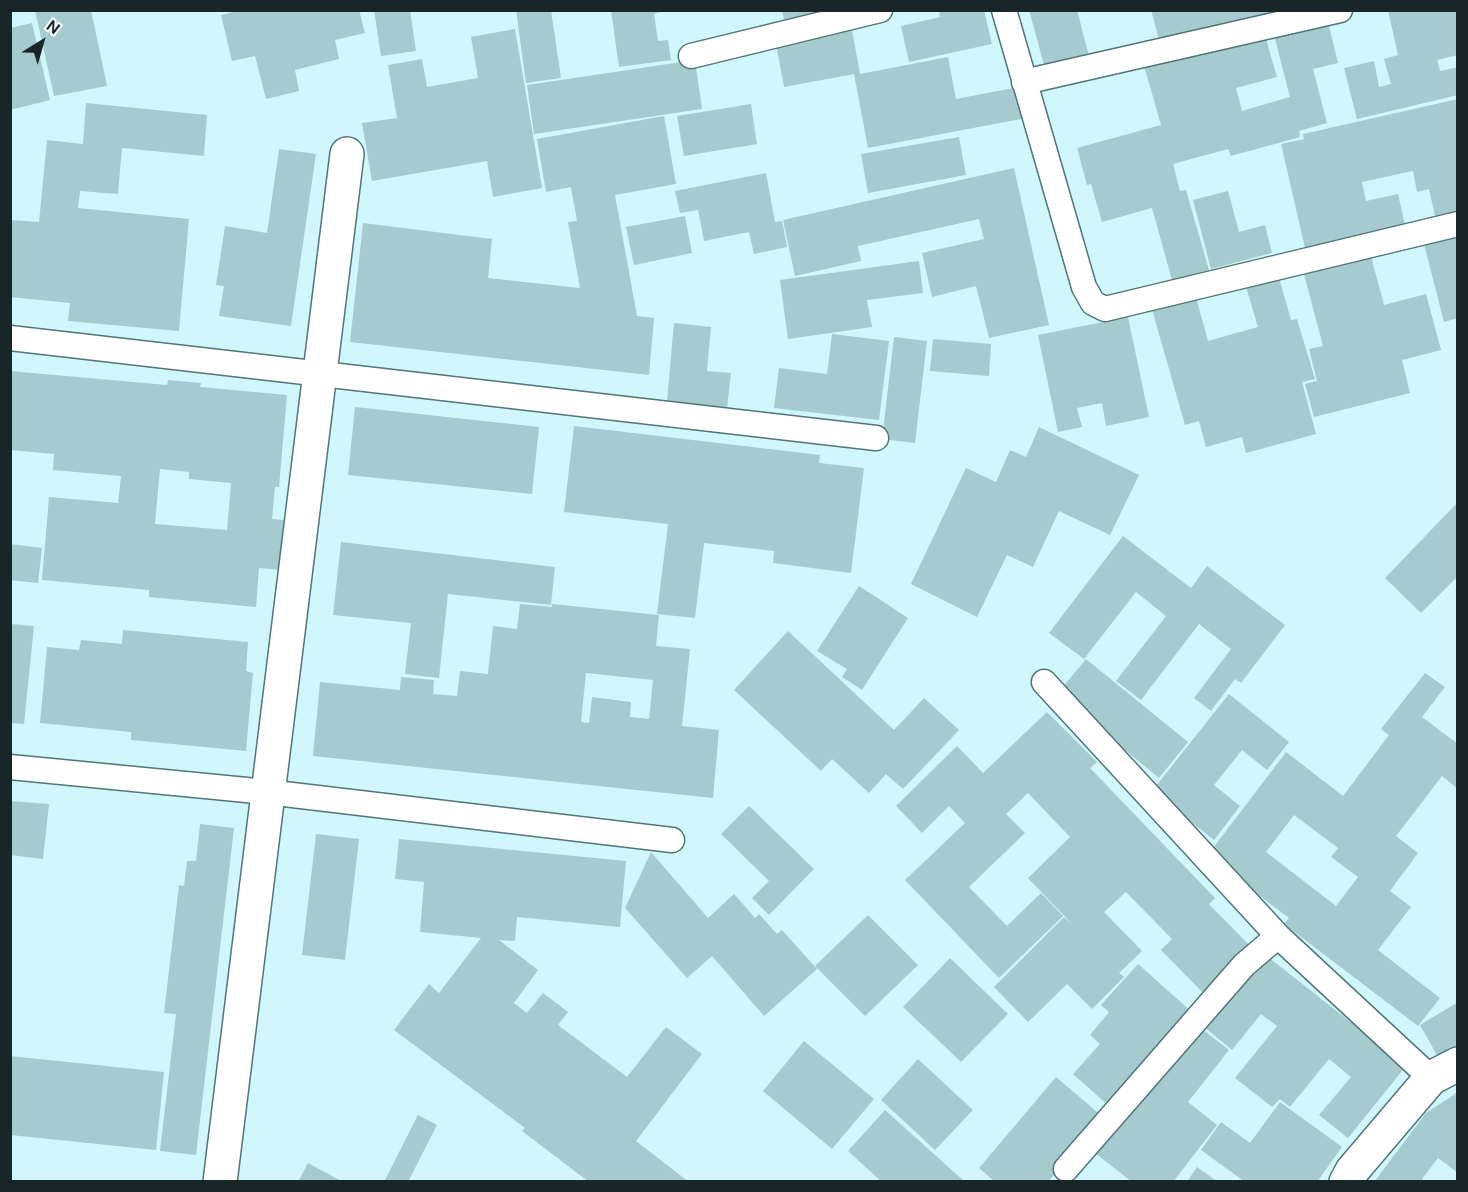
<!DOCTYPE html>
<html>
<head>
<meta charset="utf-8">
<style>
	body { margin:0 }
	#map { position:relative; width:1468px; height:1192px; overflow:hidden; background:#d0f7fb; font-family:"DM Sans",sans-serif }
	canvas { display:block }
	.frame { position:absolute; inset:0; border:12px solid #182628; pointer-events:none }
	.north { position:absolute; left:12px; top:12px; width:60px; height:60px; -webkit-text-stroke:4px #f6fdfe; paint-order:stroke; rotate:37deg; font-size:16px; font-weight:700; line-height:24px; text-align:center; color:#182628 }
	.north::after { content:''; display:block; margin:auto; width:21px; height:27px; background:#182628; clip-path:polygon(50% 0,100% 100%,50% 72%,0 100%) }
</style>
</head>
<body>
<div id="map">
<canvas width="1468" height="1192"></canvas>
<div class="frame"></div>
<div class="north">N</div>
</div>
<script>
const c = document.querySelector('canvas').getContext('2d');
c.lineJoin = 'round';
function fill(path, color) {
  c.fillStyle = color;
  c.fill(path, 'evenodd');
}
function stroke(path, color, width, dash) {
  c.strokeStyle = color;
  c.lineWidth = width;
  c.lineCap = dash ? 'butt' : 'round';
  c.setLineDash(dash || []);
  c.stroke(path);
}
const building = new Path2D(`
	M35 10H91L107 86 54 96Z
	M241 10H359L365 33 335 40 339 59 295 70 299 91 266 99 255 56 232 61 221 15Z
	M374 10H410L416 51 381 56Z
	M516 10H551L561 78 526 83Z
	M611 10H668L654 14 658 41 668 40 671 60 619 67Z
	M782 10H829V12L784 19Z
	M939 10H984L992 44 909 62 901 26 940 17Z
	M1029 10H1077L1090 60 1046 72Z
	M1151 10H1276V11L1160 43Z
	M1388 10H1458V55L1437 60 1440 71 1458 67V95L1357 119 1344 68 1374 61 1379 87 1391 84 1384 59 1398 55Z
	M1328 22 1338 63 1313 69 1327 123 1299 131 1300 137 1231 156 1228 149 1173 164 1180 191 1186 190 1209 270 1172 280 1152 208 1102 222 1091 184 1087 185 1077 148 1161 125 1144 66 1264 32 1277 77 1236 88 1242 111 1290 97 1274 35Z
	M32 23 50 100 10 110V28Z
	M851 24 860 74 948 57 956 99 1019 87 1026 118 868 148 854 74 784 87 775 38Z
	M515 29 542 188 493 197 487 161 372 181 362 123 397 118 388 65 422 59 427 87 478 78 471 37Z
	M695 60 702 109 534 134 527 85Z
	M1458 99V211L1435 216 1429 189 1417 192 1413 171 1362 182 1366 201 1398 194 1405 225 1305 248 1281 144 1304 139 1303 134Z
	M86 103 207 115 204 156 122 148 118 194 80 191 78 208 189 219 179 331 68 321 70 303 10 297V220L39 222 47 140 83 144Z
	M751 104 757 144 684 156 677 116Z
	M664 116 676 184 615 195 637 316 654 318 649 375 350 342 363 223 492 239 488 278 580 288 568 222 577 221 571 187 546 192 537 139Z
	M959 137 966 175 868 193 861 154Z
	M279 149 316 154 291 326 219 316 224 286 216 285 225 226 267 233Z
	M1014 168 1049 325 989 338 976 286 932 297 922 253 984 239 979 219 858 246 861 261 795 276 783 220Z
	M766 173 775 222 782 221 787 247 754 254 749 232 704 241 698 210 680 213 675 191Z
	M1228 191 1239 232 1265 225 1272 253 1211 269 1193 200Z
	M685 216 692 253 634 265 626 227Z
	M1458 235V318L1444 322 1424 244Z
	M1371 256 1384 305 1426 294 1441 350 1402 360 1410 393 1314 417 1305 384 1317 381 1309 349 1323 346 1304 274Z
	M919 261 923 293 867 300 872 327 788 339 780 280Z
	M1278 274 1291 320 1297 319 1315 379 1302 382 1316 434 1246 453 1242 437 1206 447 1199 421 1185 425 1151 306 1195 294 1208 341 1258 327 1245 284Z
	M1128 317 1149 417 1106 426 1102 403 1077 408 1082 427 1058 432 1038 335Z
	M674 323 711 327 707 371 731 373 727 408 667 401Z
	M832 334 889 341 879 420 774 408 779 368 827 374Z
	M894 337 927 341 915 443 882 439Z
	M933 339 991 344 989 376 930 371Z
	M10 371 167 385 168 380 201 383 200 387 287 395 279 487H275L272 519 285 520 281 570 259 568 256 607 149 597V590L42 580 49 497 118 503 121 476 53 470 54 454 10 450ZM160 469 189 472V479L231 483 227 530 155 524Z
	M355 407 539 427 532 494 348 475Z
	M574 426 820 455 819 463 864 468 851 573 773 563 774 551 704 543 695 618 657 614 668 524 564 512Z
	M1039 427 1139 475 1110 535 1059 511 1033 567 1007 555 977 617 911 584 966 468 996 482 1010 450 1026 457Z
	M1458 502V576L1421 613 1385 578Z
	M1123 536 1191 588 1207 566 1285 625 1241 683 1235 679 1211 711 1194 698 1231 649 1199 624 1141 700 1116 681 1166 616 1136 592 1084 659 1049 633Z
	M341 542 555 567 551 605 448 594 439 678 405 674 411 623 333 615Z
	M10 544 42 548 38 583 10 580Z
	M859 586 908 618 862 690 842 677 847 669 817 651Z
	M520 604 552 607V604L659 615 656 646 690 649 682 726 719 730 713 798 313 756 320 682 400 690 401 677 434 680 433 694 457 696 460 671 488 674 493 626 517 629ZM586 673 653 680 649 719 630 717 631 702 592 697 589 723 581 722Z
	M10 624 34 626 24 724 10 723Z
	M123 630 248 642 246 671 253 673 246 751 131 740V732L40 723 47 647 79 650 81 640 122 644Z
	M788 631 894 730 924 698 959 730 903 789 886 774 869 793 832 759 821 771 734 690Z
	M1086 659 1188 742 1159 778 1057 694Z
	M1425 673 1445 687 1422 717 1458 744V789L1442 776 1396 836 1418 853 1390 891 1411 907 1378 950 1440 998 1418 1026 1284 924 1289 918 1207 856 1286 752 1343 796 1389 735 1381 729ZM1294 815 1338 848 1331 857 1358 877 1336 906 1266 852Z
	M1229 694 1289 742 1267 770 1242 750 1214 785 1240 806 1214 840 1152 791Z
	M1047 712 1097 762 1090 768 1215 898 1209 904 1256 952 1208 998 1161 950 1172 939 1126 892 1104 912 1142 951 1119 973 1124 977 1092 1009 1067 984 1028 1022 994 987 1064 917 1073 925 1028 878 1070 837 1028 793 1006 814 1025 833 969 887 1007 926 1041 893 1063 916 999 978 905 880 965 823 949 806 922 833 896 806 957 746 983 773Z
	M10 801 49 804 43 859 10 855Z
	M749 806 814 869 769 915 752 898 769 881 721 834Z
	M200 824 234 828 196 1155 160 1151 176 1014 164 1013 179 885 184 886 187 861H196Z
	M316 834 359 839 345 960 302 955Z
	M399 839 626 861 620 927 517 917 515 941 499 940 538 970 514 1003 527 1013 543 993 568 1012 558 1025 627 1077 666 1027 702 1054 636 1141 689 1182H589L522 1131 525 1128 394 1030 429 984 439 993 481 938 420 932 424 882 395 879Z
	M651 852 708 918 734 894 755 918 759 914 777 934 782 930 817 969 764 1016 712 956 687 978 625 908Z
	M868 915 918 965 865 1016 815 966Z
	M1262 952 1406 1066 1348 1138 1319 1115 1351 1077 1329 1059 1290 1107 1280 1099 1272 1107 1235 1078 1277 1026 1261 1014 1232 1050 1203 1026Z
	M950 958 1008 1014 961 1062 903 1007Z
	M1138 964 1193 1013 1110 1107 1073 1074 1100 1044 1090 1035 1109 1012 1101 1005Z
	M1458 1002V1045L1438 1057 1420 1025Z
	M1197 1025 1229 1050 1188 1102 1217 1125 1173 1182H1132L1095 1153Z
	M804 1041 874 1099 832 1149 763 1091Z
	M10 1056 164 1072 156 1150 10 1135Z
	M918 1059 973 1110 935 1150 881 1100Z
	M1056 1077 1103 1117 1048 1182H995L979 1168Z
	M1458 1092V1173L1438 1158 1422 1179 1425 1182H1374L1426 1113Z
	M1280 1102 1342 1147 1317 1182H1245L1201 1150 1221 1122 1250 1143Z
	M885 1110 965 1182H882L848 1151Z
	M418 1115 437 1125 408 1182H384Z
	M308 1163 343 1182H298Z
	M1197 1167 1218 1182H1187Z`);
const lane = new Path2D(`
	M1004 10 1084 287 1093 303 1105 309 1458 224
	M691 56 880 10
	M1024 82 1340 10
	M10 338 876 438
	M1044 682 1278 936 1431 1078
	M10 767 267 792 672 840
	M1066 1169 1244 965 1278 936`);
const street = new Path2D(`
	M220 1182 347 154
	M1346 1182 1352 1171 1431 1078 1458 1064`);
fill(building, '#a5cbcf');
stroke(lane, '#537579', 27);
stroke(street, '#537579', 36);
stroke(lane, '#fff', 24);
stroke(street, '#fff', 33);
</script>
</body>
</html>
